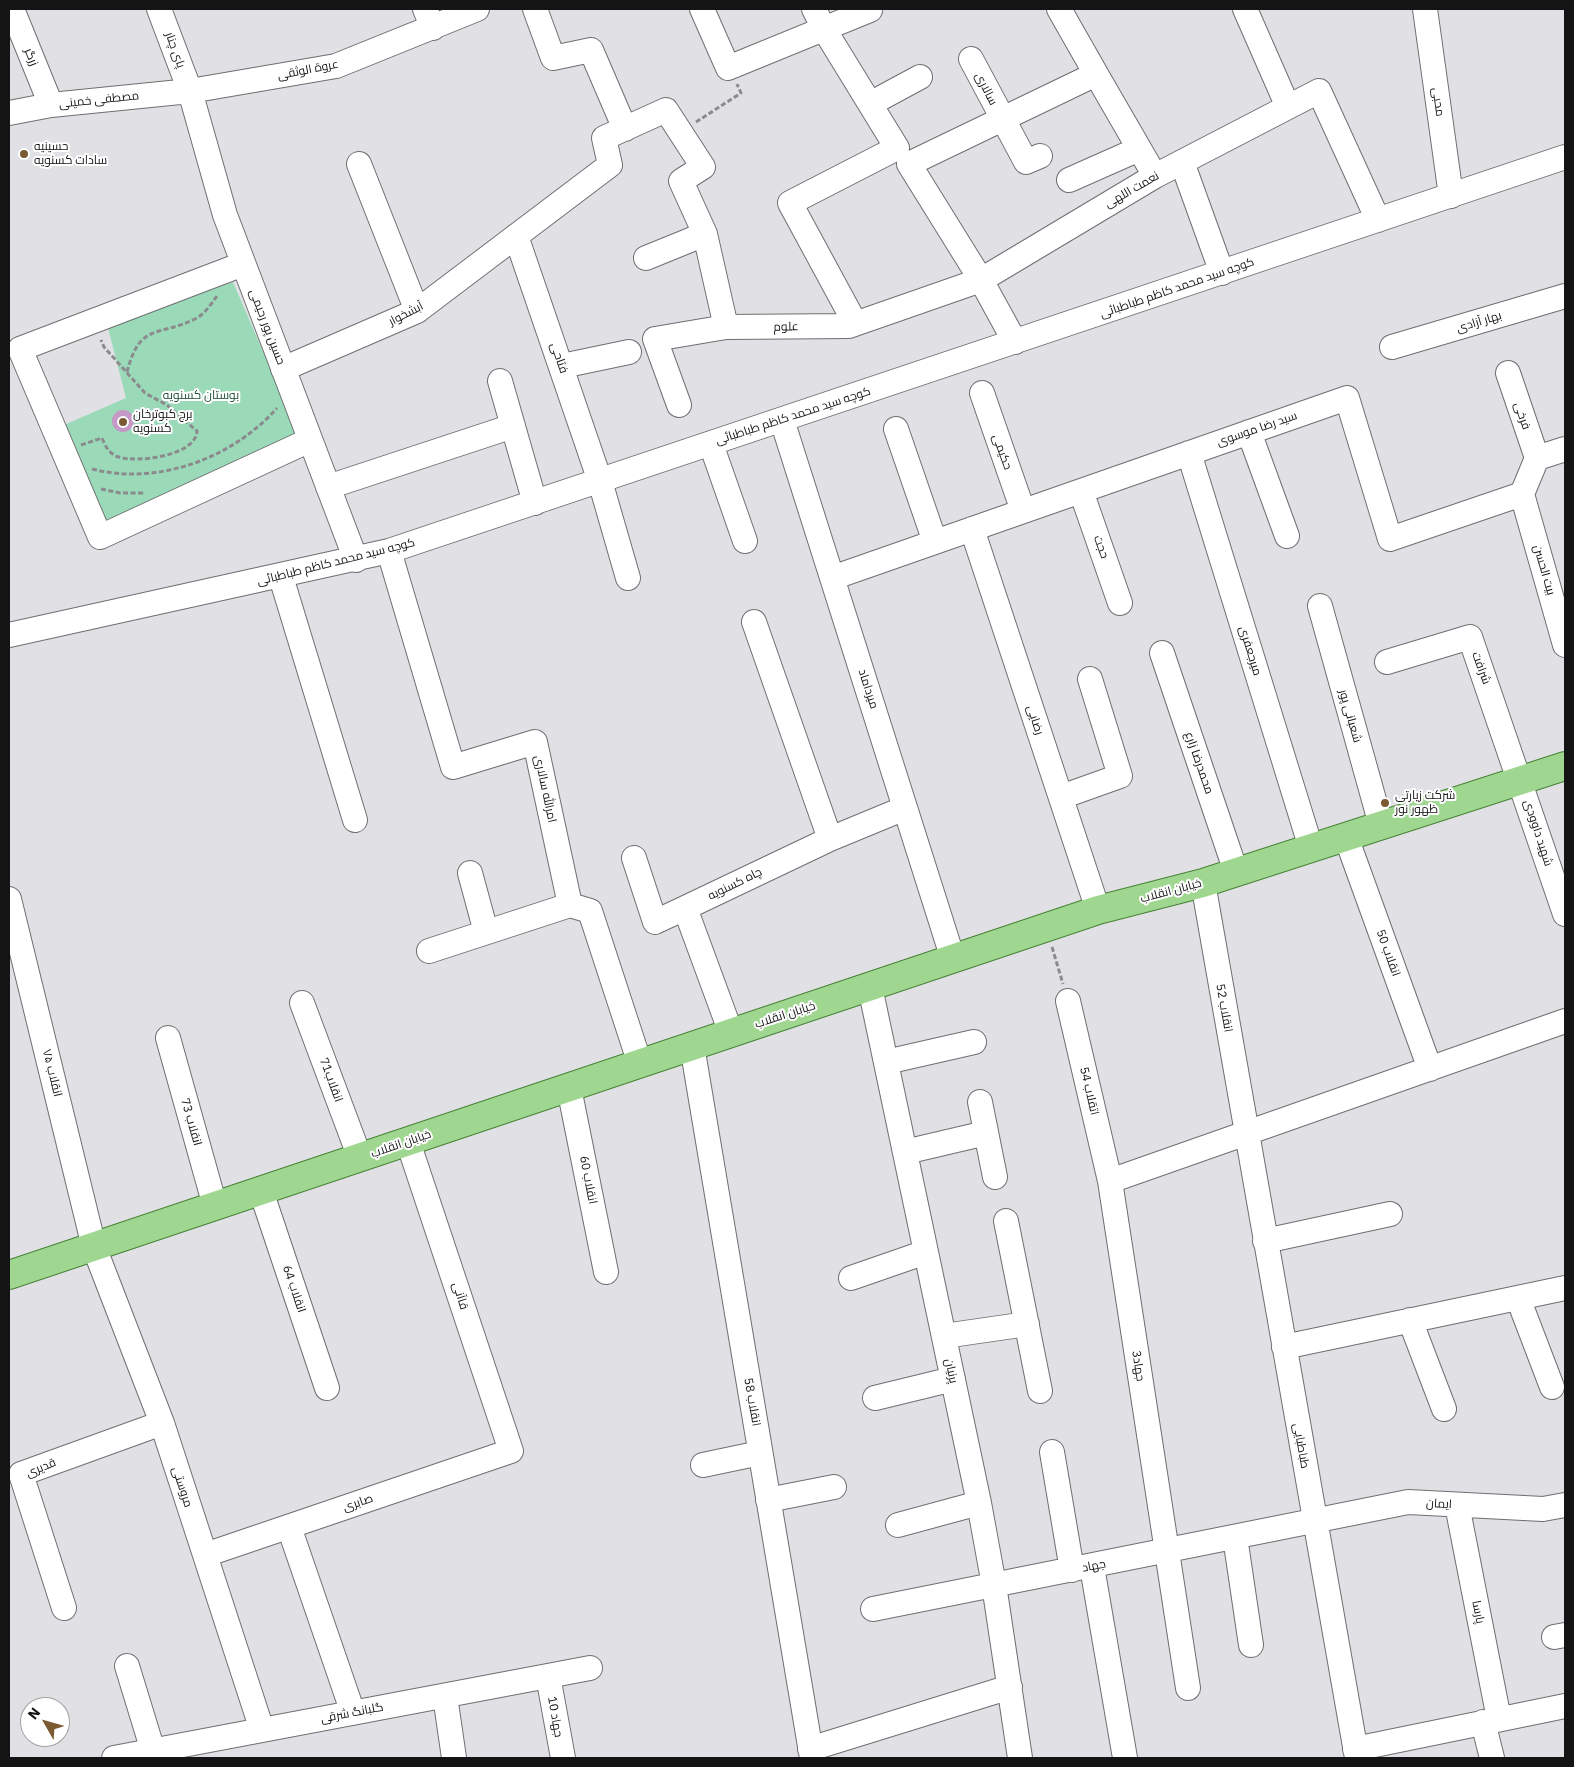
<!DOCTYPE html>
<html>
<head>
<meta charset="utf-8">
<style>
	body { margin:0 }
	#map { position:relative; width:1574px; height:1767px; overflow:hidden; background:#e1e1e5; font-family:"IBM Plex Sans",sans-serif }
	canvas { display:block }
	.frame { position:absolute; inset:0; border:10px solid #141415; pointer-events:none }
	.north { position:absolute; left:20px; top:1697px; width:50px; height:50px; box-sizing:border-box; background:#fff; border:1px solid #a1a1a1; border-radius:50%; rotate:308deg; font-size:14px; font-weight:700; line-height:20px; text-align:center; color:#141415 }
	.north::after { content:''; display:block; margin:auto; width:18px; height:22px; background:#7b5a31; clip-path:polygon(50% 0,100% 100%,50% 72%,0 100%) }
</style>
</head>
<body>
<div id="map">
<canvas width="1574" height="1767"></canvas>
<div class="frame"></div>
<div class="north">N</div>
</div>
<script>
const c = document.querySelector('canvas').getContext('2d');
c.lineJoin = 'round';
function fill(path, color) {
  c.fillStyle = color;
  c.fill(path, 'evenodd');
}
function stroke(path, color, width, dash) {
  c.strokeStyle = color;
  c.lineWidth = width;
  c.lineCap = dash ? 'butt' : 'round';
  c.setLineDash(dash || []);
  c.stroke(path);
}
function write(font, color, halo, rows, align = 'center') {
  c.font = font + ' "IBM Plex Sans",Cairo,sans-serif';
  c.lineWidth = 4;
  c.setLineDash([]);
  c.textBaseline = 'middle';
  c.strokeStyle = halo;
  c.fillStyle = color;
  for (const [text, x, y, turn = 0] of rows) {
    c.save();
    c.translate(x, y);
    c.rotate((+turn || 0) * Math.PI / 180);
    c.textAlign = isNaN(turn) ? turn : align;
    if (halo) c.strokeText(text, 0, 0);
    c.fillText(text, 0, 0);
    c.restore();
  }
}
const green = new Path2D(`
	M233 282 299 435 106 520 64 425 126 398 107 324Z`);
const building = new Path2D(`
	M112 421a11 11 0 1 1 22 0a11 11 0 1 1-22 0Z`);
const path = new Path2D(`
	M696 122 741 93 737 84
	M127 372C140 322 158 337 195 319 205 314 211 304 217 296
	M81 445 102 438C105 446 110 455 119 457 137 463 196 456 197 431L167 405 145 393 104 347 101 340
	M92 469C158 486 233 458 277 408
	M101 489 120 493H145
	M1052 947 1063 984`);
const minor = new Path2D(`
	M12 9 51 105
	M159 9 190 91 225 215 356 560
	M425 9 433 28
	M535 9 553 58 591 50 625 129
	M702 9 728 68 870 10
	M814 9 824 29 897 148 790 203 855 323
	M1059 9 1096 74
	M1245 9 1288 107 1319 91 1378 220
	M1425 9 1451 196
	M971 59 1026 162 1040 156
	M870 104 920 77
	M9 113 51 105 190 91 336 66 477 9
	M1182 162 1222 273
	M359 164 417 311
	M1069 180 1139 149
	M516 236 600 481 628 578
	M646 258 705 234
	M243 264 20 349 100 537 310 440
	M1015 342 981 280 909 164 1096 74 1155 176
	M1392 347 1565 296
	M562 366 629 352
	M283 369 417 311 610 165 604 138 666 110 703 167 681 181 705 234 726 327
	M1508 373 1537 458
	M500 381 535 503
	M982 393 1023 511
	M679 405 655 339 726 327 849 326 981 280 1155 176 1288 107
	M782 420 953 959
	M896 429 935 542
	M1249 432 1287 536
	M711 444 745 541
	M1189 453 1311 848
	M328 487 513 426
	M1081 491 1120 603
	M1522 494 1565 645
	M972 529 1098 910
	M389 551 453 767 535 742 570 905 590 911 640 1064
	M281 577 355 820
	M832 578 1347 398 1390 539 1522 494 1537 458 1565 449
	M1320 606 1381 825
	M754 622 830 839
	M9 635 389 551 1565 157
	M1162 653 1236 872
	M1387 662 1470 637 1565 914
	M1061 797 1120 776 1090 679
	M1346 837 1430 1069
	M634 858 655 922 685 908
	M470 873 486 932
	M1203 883 1357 1758
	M9 899 94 1247 162 1423 262 1730
	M429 951 570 905
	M870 987 979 1503 994 1585 1020 1758
	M1068 1001 1110 1181 1188 1688
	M302 1003 360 1158
	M731 1033 685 908 830 839 905 808
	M168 1038 215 1206
	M692 1046 812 1758
	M886 1062 974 1042
	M569 1088 606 1272
	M980 1102 995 1177
	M905 1152 986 1133
	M1110 1181 1565 1021
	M261 1191 327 1388
	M1006 1221 1040 1391
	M1265 1241 1390 1214
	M851 1278 926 1252
	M1518 1298 1552 1387
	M1410 1320 1444 1409
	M944 1336 1027 1324
	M1284 1347 1565 1288
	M875 1398 953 1379
	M1052 1452 1072 1570
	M703 1465 760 1453
	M768 1500 834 1487
	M1457 1505 1499 1719
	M898 1525 979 1503
	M289 1527 353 1713
	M1235 1537 1251 1645
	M205 1555 511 1451 408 1142
	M1092 1567 1125 1758
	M64 1608 21 1474 162 1423
	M873 1609 1408 1502 1543 1509 1565 1505
	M1554 1637 1565 1635
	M127 1666 153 1751
	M548 1676 563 1758
	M445 1696 454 1758
	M1483 1722 1492 1758
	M810 1749 1010 1687
	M1355 1749 1565 1706
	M114 1758 590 1668`);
const major = new Path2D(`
	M9 1275 1098 910 1203 883 1565 766`);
const markers = [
	[24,154,5,"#7b5a31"],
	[123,422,5,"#7b5a31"],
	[1385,803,5,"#7b5a31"]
];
const streetNames = [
	["پای چنار",175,50,70],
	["زرگر",31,57,68],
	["عروة الوثقی",308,70,-11],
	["سالاری",986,89,63],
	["مصطفی خمینی",99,100,-6],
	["محبی",1438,102,82],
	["نعمت اللهی",1132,190,-30],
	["کوچه سید محمد کاظم طباطبائی",1177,288,-19],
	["آبشخوار",406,314,-27],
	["بهار آزادی",1479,322,-17],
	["حسین پور رحیمی",267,327,69],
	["علوم",786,327,-1],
	["فتاحی",559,358,71],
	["کوچه سید محمد کاظم طباطبائی",793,416,-18],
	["فرخی",1522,416,71],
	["سید رضا موسوی",1257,429,-19],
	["حکیمی",1002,452,70],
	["حجت",1101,547,71],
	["کوچه سید محمد کاظم طباطبائی",336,562,-14],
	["بیت الحسن",1544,570,74],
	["میرجعفری",1250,651,73],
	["شرافت",1481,668,70],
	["میرداماد",868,689,72],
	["شعبانی پور",1350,716,74],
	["رضایی",1035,720,72],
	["محمدرضا زارع",1199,763,71],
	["امرالله سالاری",545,789,78],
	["شهید داوودی",1538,833,72],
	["چاه کسنویه",735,884,-26],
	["خیابان انقلاب",1171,891,-15],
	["انقلاب 50",1388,953,70],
	["انقلاب 52",1224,1008,80],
	["خیابان انقلاب",785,1015,-18],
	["انقلاب ۷۵",52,1073,76],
	["انقلاب71",331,1080,70],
	["اتقلاب 54",1089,1091,77],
	["انقلاب 73",191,1122,74],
	["خیابان انقلاب",401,1144,-19],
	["انقلاب 60",588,1180,79],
	["انقلاب 64",294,1289,71],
	["قاآنی",460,1296,72],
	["جهاد3",1138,1366,81],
	["پرنیان",951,1371,78],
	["انقلاب 58",752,1402,80],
	["طباطبایی",1301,1446,80],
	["قدیری",41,1468,-23],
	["مروستی",182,1487,72],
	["صابری",358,1503,-19],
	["ایمان",1439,1504,3],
	["جهاد",1094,1566,-11],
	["پارسا",1478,1612,79],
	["گلبانگ شرقی",352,1713,-11],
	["جهاد 10",555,1717,80]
];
const poiNames = [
	["حسینیه",34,147],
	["سادات کسنویه",34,161],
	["برج کبوترخان",133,415],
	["کسنویه",133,429],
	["شرکت زیارتی",1395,796],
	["ظهور نور",1395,810]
];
const parkNames = [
	["بوستان کسنویه",201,396]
];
fill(green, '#9adab8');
fill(building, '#c598c6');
stroke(minor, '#6f6f72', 26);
stroke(major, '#468235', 30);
stroke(path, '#8b8b8e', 3, [5, 2.5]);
stroke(minor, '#fff', 24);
stroke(major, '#a0d790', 28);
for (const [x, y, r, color] of markers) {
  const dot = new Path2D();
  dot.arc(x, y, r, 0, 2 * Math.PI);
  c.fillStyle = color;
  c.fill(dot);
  stroke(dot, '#fff', 2);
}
write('12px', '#141415', '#fff', streetNames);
write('12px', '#141415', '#fff', poiNames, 'left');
write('12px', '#1e4f38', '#fff', parkNames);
</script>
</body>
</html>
